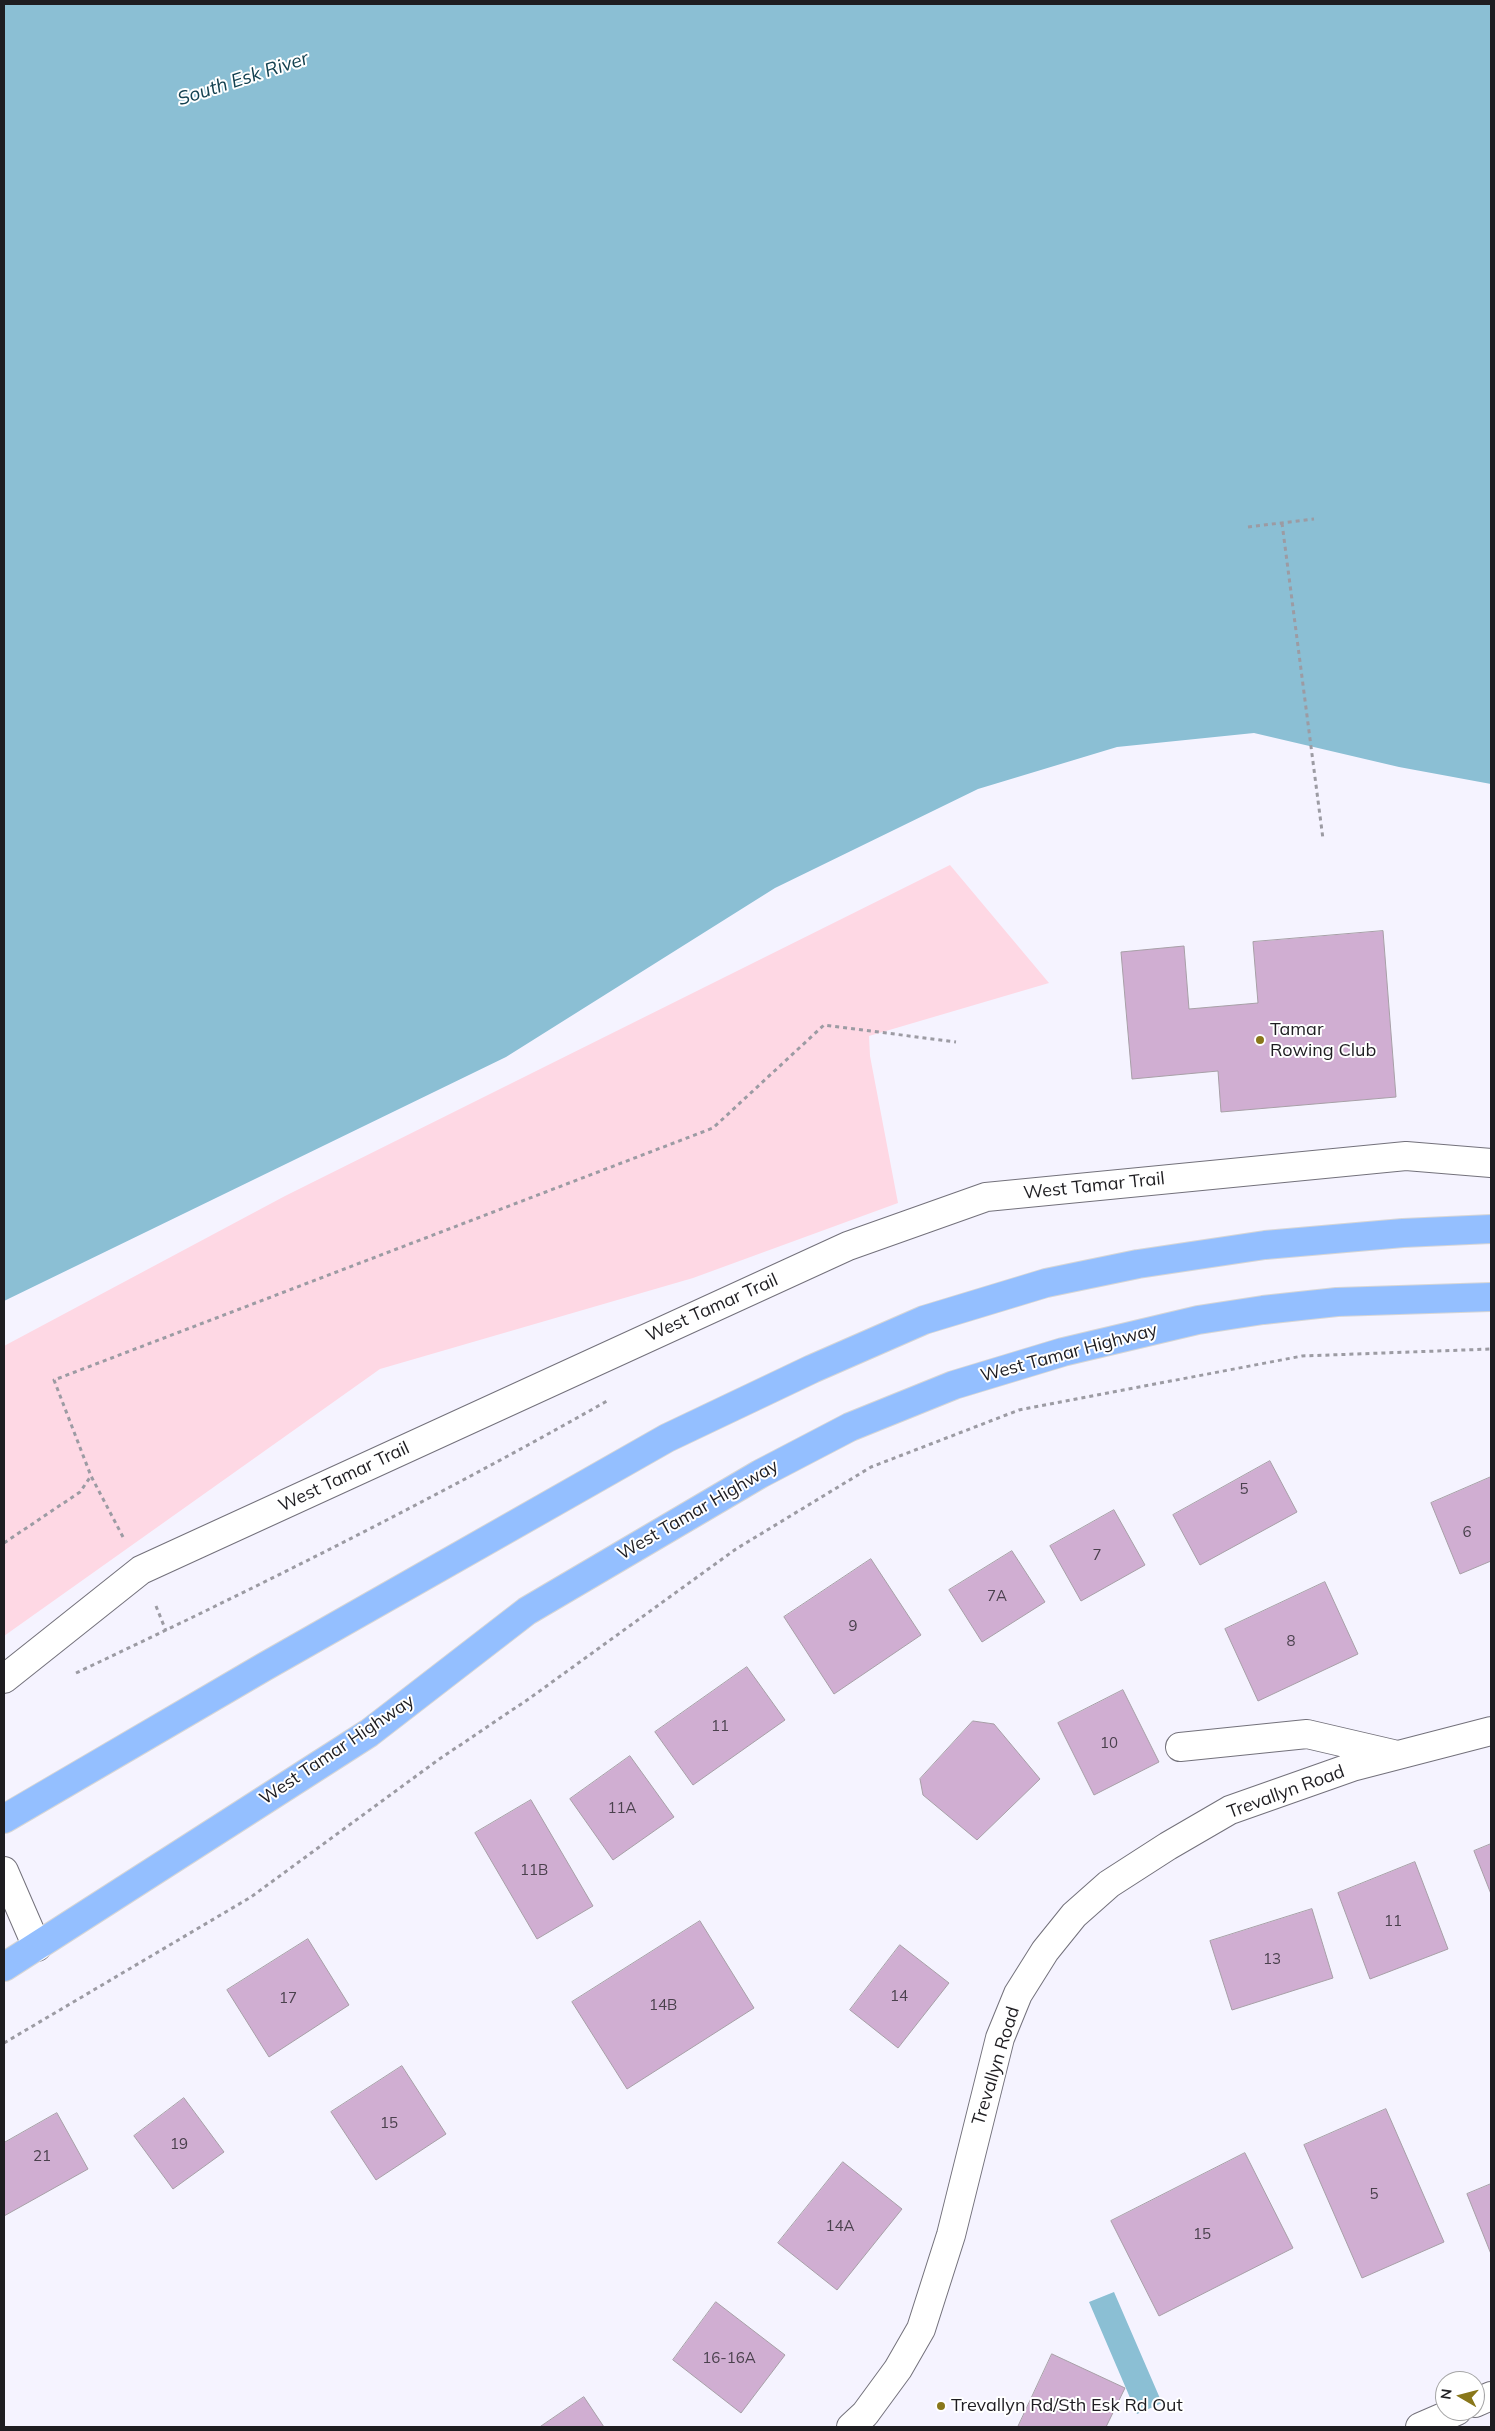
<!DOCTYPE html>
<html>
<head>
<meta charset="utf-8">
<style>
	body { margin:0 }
	#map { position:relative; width:1495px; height:2431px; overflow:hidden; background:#f5f3ff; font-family:Mulish,sans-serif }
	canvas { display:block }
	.frame { position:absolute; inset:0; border:5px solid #1e1d21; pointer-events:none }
	.north { position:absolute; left:1435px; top:2371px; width:50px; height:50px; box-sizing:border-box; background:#fff; border:1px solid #a5a5a6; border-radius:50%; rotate:278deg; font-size:14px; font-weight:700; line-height:20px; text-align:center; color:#1e1d21 }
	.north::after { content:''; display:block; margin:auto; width:18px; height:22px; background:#89771a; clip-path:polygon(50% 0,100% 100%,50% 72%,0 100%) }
</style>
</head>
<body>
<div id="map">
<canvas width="1495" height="2431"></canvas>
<div class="frame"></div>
<div class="north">N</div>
</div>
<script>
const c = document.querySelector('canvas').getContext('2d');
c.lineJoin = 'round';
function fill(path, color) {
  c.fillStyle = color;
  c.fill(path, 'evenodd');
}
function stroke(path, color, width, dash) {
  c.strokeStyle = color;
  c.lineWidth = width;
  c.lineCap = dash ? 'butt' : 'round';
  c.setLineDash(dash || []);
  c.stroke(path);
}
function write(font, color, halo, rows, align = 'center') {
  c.font = font + ' Mulish,sans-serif';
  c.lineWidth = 4;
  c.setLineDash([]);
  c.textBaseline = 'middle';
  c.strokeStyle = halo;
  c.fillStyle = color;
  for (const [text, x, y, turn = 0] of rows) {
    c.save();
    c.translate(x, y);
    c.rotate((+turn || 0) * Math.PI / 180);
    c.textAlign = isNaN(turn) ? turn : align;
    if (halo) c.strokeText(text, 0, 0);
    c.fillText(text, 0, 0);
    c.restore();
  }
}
const green = new Path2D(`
	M950 865 1049 983 869 1036 870 1056 898 1203 693 1278 380 1369 4 1636V1346L285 1196Z`);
const water = new Path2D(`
	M4 4H1491V784L1399 767 1254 733 1117 747 978 789 775 888 506 1057 4 1301Z
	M1114 2292 1162 2403 1137 2414 1089 2302Z`);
const building = new Path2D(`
	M1383 931 1396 1097 1221 1112 1218 1071 1132 1079 1121 952 1184 946 1189 1009 1258 1003 1253 942Z
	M1270 1461 1297 1512 1200 1565 1173 1515Z
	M1491 1477V1561L1460 1574 1431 1503Z
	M1114 1510 1145 1565 1081 1601 1050 1546Z
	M1012 1551 1045 1602 982 1642 949 1590Z
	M871 1559 921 1635 834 1694 784 1617Z
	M1325 1582 1358 1654 1258 1701 1225 1629Z
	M747 1667 785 1720 693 1785 655 1732Z
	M1123 1690 1159 1762 1094 1795 1058 1723Z
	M973 1721 994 1724 1040 1779 977 1840 923 1795 920 1779Z
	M630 1756 674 1817 613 1860 570 1799Z
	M531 1800 593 1906 537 1939 475 1833Z
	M1491 1844V1894L1474 1851Z
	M1415 1862 1448 1949 1370 1979 1338 1893Z
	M1312 1909 1333 1978 1232 2010 1210 1941Z
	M700 1921 754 2008 627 2089 572 2002Z
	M308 1939 349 2005 269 2057 227 1990Z
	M900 1945 949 1983 898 2048 850 2010Z
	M402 2066 446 2134 376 2180 331 2112Z
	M184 2098 224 2152 173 2189 134 2136Z
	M1386 2109 1444 2242 1362 2278 1304 2145Z
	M57 2113 88 2169 4 2216V2143Z
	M1245 2153 1293 2248 1159 2316 1111 2221Z
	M843 2162 902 2209 837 2290 778 2243Z
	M1491 2184V2254L1467 2194Z
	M716 2302 785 2355 741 2413 673 2360Z
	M1052 2354 1125 2388 1106 2427H1018Z
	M584 2397 604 2427H540Z`);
const path = new Path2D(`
	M1282 523 1323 839
	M1248 527 1314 519
	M123 1537 91 1476 54 1380 713 1128 824 1025 956 1042
	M4 1543 80 1492 91 1476
	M156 1606 166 1631
	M76 1673C256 1588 434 1499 607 1401
	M4 2043 251 1897 438 1760 530 1698 736 1549 871 1467 1019 1410 1302 1356 1491 1349`);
const minor = new Path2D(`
	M4 1679 141 1570 848 1246 986 1197 1406 1156 1491 1163
	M1180 1747 1307 1734 1393 1754
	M4 1871 37 1947
	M1475 2403 1491 2396
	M851 2427 865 2414 898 2369 921 2329 951 2235 1000 2038 1018 1994 1045 1951 1074 1915 1109 1884 1168 1846 1230 1810 1352 1767 1491 1731
	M1420 2427 1457 2411`);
const highway = new Path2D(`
	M4 1819 264 1667 667 1438 812 1369 924 1320 1046 1283 1138 1264 1265 1245 1403 1233 1491 1229
	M4 1967 369 1733 527 1611 760 1474 850 1427 954 1385 1063 1352 1198 1320 1263 1310 1337 1302 1491 1297`);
const markers = [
	[1260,1040,5,"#89771a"],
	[941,2406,5,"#89771a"]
];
const numberNames = [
	["5",1244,1489],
	["6",1467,1532],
	["7",1097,1555],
	["7A",997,1596],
	["9",853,1626],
	["8",1291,1641],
	["11",720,1726],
	["10",1109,1743],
	["11A",622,1808],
	["11B",534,1870],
	["11",1393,1921],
	["13",1272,1959],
	["14",899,1996],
	["17",288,1998],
	["14B",663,2005],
	["15",389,2123],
	["19",179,2144],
	["21",42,2156],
	["5",1374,2194],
	["14A",840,2226],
	["15",1202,2234],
	["16-16A",729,2358]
];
const poiNames = [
	["Tamar",1270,1030],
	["Rowing Club",1270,1051],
	["Trevallyn Rd/Sth Esk Rd Out",951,2406]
];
const streetNames = [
	["West Tamar Trail",1094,1186,-6],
	["West Tamar Trail",712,1308,-24],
	["West Tamar Highway",1069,1353,-15],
	["West Tamar Trail",344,1477,-25],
	["West Tamar Highway",698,1510,-30],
	["West Tamar Highway",337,1750,-34],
	["Trevallyn Road",1286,1792,-20],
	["Trevallyn Road",996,2066,-73]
];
const waterNames = [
	["South Esk River",243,79,-18]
];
fill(green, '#fed8e4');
fill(water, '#8bbfd4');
fill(building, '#d0aed2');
stroke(building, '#a79fa7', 1);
stroke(minor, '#73717b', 30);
stroke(highway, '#d6d6d7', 30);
stroke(path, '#9c9ba3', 3, [4, 4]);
stroke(minor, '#fff', 28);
stroke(highway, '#94bfff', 28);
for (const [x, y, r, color] of markers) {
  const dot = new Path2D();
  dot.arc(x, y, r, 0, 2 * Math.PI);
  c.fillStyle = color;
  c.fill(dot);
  stroke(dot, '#fff', 2);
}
write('15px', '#4a414d', null, numberNames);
write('18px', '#1e1d21', '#fff', poiNames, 'left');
write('18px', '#1e1d21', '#fff', streetNames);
write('italic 19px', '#134150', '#fff', waterNames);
</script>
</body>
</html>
